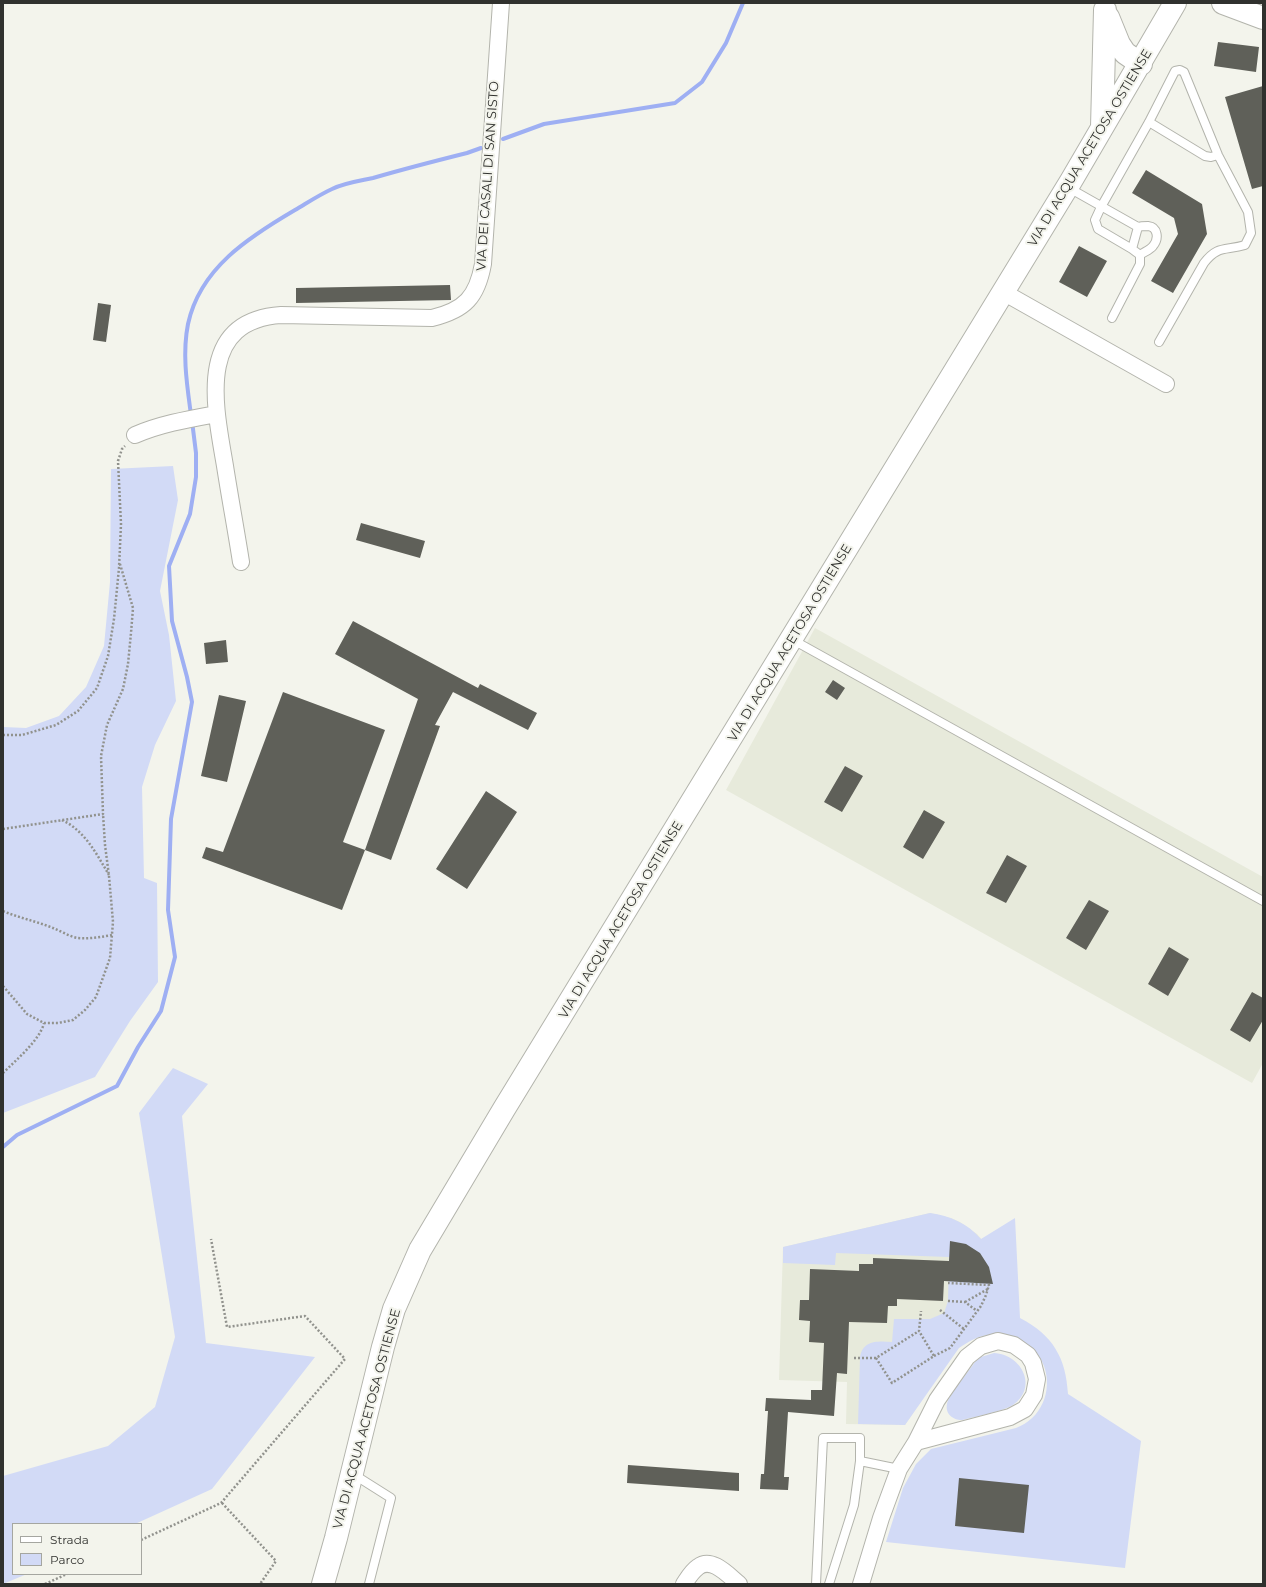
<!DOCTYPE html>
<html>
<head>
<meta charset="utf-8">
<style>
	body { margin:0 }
	#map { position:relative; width:1266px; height:1587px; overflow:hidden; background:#f3f4ec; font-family:Montserrat,sans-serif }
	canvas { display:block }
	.frame { position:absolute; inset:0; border:4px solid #30312e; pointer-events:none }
	.legend { position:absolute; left:12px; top:1523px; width:130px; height:52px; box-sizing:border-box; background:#f3f4ec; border:1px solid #a5a6a0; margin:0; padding:5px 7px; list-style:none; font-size:12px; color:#30312e }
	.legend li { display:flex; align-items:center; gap:8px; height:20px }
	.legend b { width:20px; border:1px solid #a5a6a0 }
</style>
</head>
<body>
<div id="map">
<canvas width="1266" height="1587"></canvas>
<div class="frame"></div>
<ul class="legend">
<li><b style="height:5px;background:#fff"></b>Strada</li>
<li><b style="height:11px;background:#d2daf6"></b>Parco</li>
</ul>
</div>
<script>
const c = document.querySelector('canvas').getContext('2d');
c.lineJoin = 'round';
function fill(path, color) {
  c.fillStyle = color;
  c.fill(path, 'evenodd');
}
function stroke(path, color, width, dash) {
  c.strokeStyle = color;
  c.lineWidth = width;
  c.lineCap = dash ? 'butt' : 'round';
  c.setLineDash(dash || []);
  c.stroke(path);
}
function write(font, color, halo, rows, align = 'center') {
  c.font = font + ' Montserrat,sans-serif';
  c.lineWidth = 4;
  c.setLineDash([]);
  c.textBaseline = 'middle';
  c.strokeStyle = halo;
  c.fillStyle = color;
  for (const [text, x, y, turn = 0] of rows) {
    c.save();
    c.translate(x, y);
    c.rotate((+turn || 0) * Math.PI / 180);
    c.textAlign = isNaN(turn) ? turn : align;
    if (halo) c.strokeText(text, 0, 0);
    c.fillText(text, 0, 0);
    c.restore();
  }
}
const built = new Path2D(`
	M815 628 1263 877V1063L1252 1083 726 790Z
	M930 1213 951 1218 960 1222 977 1234 984 1242 988 1310 947 1363 905 1425 846 1424 847 1382 779 1380 783 1247Z`);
const green = new Path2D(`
	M173 466 178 500 160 591 169 635 176 701 155 745 142 787 144 878 157 883 158 982 130 1021 95 1077 3 1113V727L26 728 59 716 86 687 104 646 110 582 111 469Z
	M173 1068 208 1084 182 1116 206 1343 315 1357 212 1489 135 1524H13V1574H27L3 1584V1476L108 1446 155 1407 175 1337 139 1113Z
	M930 1213C950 1216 967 1223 981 1239L1015 1218 1020 1318C1053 1335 1066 1358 1068 1394L1141 1441 1125 1568 886 1542 903 1488 916 1464 931 1449 1016 1428C1041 1419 1053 1391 1044 1366 1042 1361 1038 1353 1034 1351 1027 1347 1018 1345 1010 1342 1004 1340 996 1336 990 1335 979 1335 968 1342 959 1348L905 1425 858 1424 860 1358C862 1340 878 1341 892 1342L894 1319H930L944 1313 948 1301 949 1257 836 1253 835 1265 783 1263V1247Z
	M994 1353C1023 1355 1038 1388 1013 1405 1004 1411 974 1417 962 1420 953 1420 945 1414 947 1404 948 1396 969 1371 975 1362L981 1357Z`);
const stream = new Path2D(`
	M503 139 544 124 675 103 702 82 726 43 743 3
	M191 415C187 385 182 354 188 324 200 268 249 237 295 210 307 203 319 195 332 189 344 183 359 181 373 178 404 169 435 161 467 153L481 148
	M3 1147 17 1135 117 1086 138 1047 161 1011 175 957 168 910 171 819 192 702 187 677 172 621 169 566 190 514 196 477V453L192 421`);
const building = new Path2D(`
	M1218 42 1259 47 1256 72 1214 66Z
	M1263 86V186L1252 189 1225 97Z
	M1146 170 1202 204 1207 234 1173 293 1151 281 1178 234 1174 218 1132 193Z
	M1079 246 1107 261 1087 297 1059 282Z
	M450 285 451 300 296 303V288Z
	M98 303 111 305 106 342 93 340Z
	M361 523 425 541 420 558 356 540Z
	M353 621 478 688 480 684 537 713 528 730 453 692 435 725 440 726 391 860 365 850 418 699 335 654Z
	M226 640 228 662 206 664 204 643Z
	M833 680 845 688 837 700 825 692Z
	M283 692 385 730 343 842 365 850 342 910 202 858 206 847 223 852Z
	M219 695 246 701 227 782 201 776Z
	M845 766 863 776 842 812 824 802Z
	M486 791 517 812 467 889 436 869Z
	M924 810 945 822 923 859 903 847Z
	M1007 855 1027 866 1006 903 986 893Z
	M1089 900 1109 911 1086 950 1066 938Z
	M1169 947 1189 959 1168 996 1148 984Z
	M1252 992 1263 998V1020L1250 1042 1230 1030Z
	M950 1241 966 1244 980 1253 989 1267 993 1284 944 1281 943 1301 897 1299V1306H888L887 1323 849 1322 847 1374 837 1373 834 1416 788 1412 784 1477H789L788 1490 760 1489 761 1474H764L768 1411H765L766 1398 811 1400V1390H822L824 1343 809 1342 810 1321 799 1320 800 1300H809L810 1269 859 1271V1264H873V1258L949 1261Z
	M628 1465 739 1473V1491L627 1483Z
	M959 1478 1029 1485 1024 1533 955 1526Z`);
const path = new Path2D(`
	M3 735H22L56 725 78 711 97 688 108 656 114 619 119 568 121 524 118 461 122 449 125 446
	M62 820C85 831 96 853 109 875
	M3 829 103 814 101 756 107 725 123 689 128 664 131 633 133 608 120 564
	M3 911C19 918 36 921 53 928 61 931 70 937 78 938 90 939 101 937 112 935
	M3 986 27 1014 44 1023H58L73 1020 85 1010 96 997 110 958 113 922 109 876 105 845 103 814
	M3 1073C16 1060 40 1040 44 1023
	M948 1301 965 1302 977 1311
	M965 1302 988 1289
	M940 1310 964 1329
	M934 1356 950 1348 981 1306 986 1295 989 1285 948 1283
	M854 1358H876L919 1331
	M876 1358 892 1383 934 1356 919 1331 921 1311
	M222 1503 276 1561 260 1584
	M141 1540 221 1503 345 1359 305 1316 227 1327 211 1239
	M45 1584 67 1574`);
const lane = new Path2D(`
	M1149 122 1205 156 1211 157 1218 155
	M1069 188 1138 227C1141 226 1145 226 1148 226 1158 227 1159 239 1153 246 1150 250 1144 252 1140 255
	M1132 249 1138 227
	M1112 318 1140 264V255L1132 249 1098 229 1095 220 1101 207 1149 122 1175 71 1180 70 1184 72 1218 155 1248 212 1251 233 1245 245C1225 251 1218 245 1204 263L1159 342
	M793 640 1263 901
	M353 1474 391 1498 369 1584
	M816 1584 823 1438H860V1461L899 1469
	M829 1584 854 1505 860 1461`);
const street = new Path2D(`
	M1003 292 1166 384
	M135 435C160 424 189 419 216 414
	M241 562C236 530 230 498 225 466 215 407 195 321 281 315L432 318C465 310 477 297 483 264L501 3
	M684 1584C688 1578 692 1571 698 1567 712 1556 729 1576 739 1584
	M861 1584 881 1518 899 1469 916 1442 937 1400 967 1357 981 1346 998 1341 1014 1345 1028 1355 1033 1363 1037 1379 1034 1395 1025 1409 1010 1417 916 1442`);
const secondary = new Path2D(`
	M1223 3 1263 18
	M1108 17 1119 44 1125 53 1141 64
	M1102 127 1105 10
	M323 1584 336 1538 383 1347 394 1309 420 1250 504 1109 1071 181 1175 3`);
const streetNames = [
	["VIA DI ACQUA ACETOSA OSTIENSE",1090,148,-59],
	["VIA DEI CASALI DI SAN SISTO",488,176,-86],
	["VIA DI ACQUA ACETOSA OSTIENSE",790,643,-59],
	["VIA DI ACQUA ACETOSA OSTIENSE",621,920,-59],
	["VIA DI ACQUA ACETOSA OSTIENSE",367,1419,-75]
];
fill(built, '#e7eadb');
fill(green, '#d2daf6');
stroke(stream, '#9eaff3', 4);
fill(building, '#5f6059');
stroke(lane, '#b3b4ac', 10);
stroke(street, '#b3b4ac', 18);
stroke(secondary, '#b3b4ac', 24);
stroke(path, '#91928d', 2.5, [2, 2]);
stroke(lane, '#fff', 8);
stroke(street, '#fff', 16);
stroke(secondary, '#fff', 22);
write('13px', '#30312e', '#f3f4ec', streetNames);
</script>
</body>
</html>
